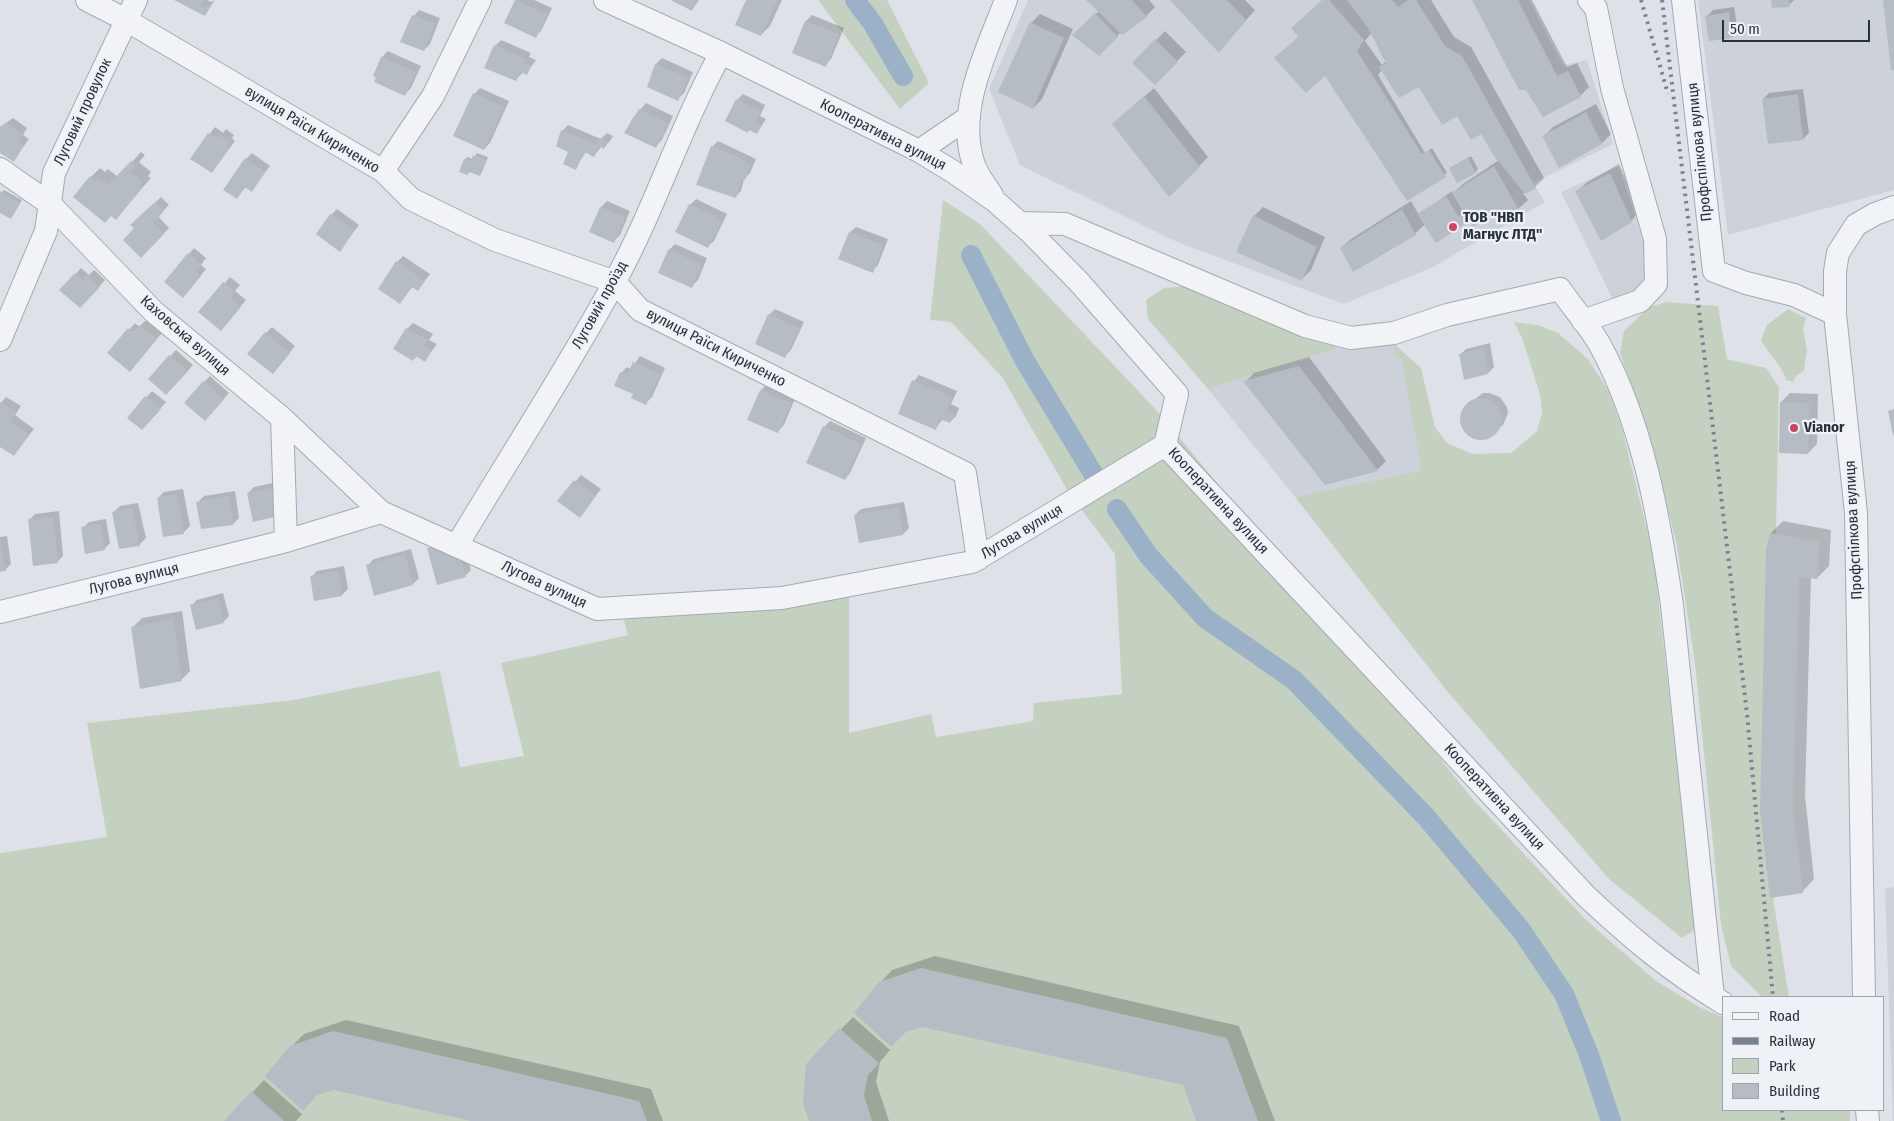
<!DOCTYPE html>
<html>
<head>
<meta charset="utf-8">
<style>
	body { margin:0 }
	#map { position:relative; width:1894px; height:1121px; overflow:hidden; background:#dee2e8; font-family:"Fira Sans Condensed",sans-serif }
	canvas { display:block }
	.legend { position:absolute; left:1722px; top:996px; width:162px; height:115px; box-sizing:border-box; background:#eef1f5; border:1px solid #9fa4ac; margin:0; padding:6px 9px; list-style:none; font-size:15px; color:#28313e }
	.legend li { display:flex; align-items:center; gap:10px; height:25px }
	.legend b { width:25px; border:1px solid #9fa4ac }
	.scale { position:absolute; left:1722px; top:20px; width:148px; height:22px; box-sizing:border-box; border:2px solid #28313e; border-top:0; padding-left:6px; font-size:15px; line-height:18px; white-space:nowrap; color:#28313e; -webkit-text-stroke:4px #eef1f5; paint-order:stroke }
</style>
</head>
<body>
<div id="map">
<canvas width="1894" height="1121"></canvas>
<ul class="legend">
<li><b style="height:6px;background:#f1f3f6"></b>Road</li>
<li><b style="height:6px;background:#788291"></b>Railway</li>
<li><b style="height:14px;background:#c5d1c0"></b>Park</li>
<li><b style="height:14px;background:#b6bcc4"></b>Building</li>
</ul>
<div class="scale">50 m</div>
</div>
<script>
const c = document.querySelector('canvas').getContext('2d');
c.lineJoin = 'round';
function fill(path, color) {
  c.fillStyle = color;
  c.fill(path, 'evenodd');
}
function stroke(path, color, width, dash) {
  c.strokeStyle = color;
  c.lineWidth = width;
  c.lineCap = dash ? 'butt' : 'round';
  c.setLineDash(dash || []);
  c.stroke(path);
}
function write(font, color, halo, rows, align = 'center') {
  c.font = font + ' "Fira Sans Condensed",sans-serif';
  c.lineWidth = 4.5;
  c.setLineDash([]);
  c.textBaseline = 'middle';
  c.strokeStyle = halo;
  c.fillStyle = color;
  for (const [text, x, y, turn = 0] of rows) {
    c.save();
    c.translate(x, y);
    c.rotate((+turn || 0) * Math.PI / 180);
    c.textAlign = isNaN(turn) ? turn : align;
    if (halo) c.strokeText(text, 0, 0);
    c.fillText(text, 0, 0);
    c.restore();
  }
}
const built = new Path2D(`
	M1028 0H1529L1563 65 1587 60 1613 144 1533 183 1545 202 1433 267 1344 304 1177 242 1020 165 989 89Z
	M1698 0H1894V190L1728 235Z
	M1619 166 1648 256 1644 286 1624 298H1612L1561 192Z
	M1393 343 1401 358 1421 470 1295 497 1208 389 1339 348H1374Z
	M1894 887V1121H1893L1885 889Z`);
const green = new Path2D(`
	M818 0H887L929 83 900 109Z
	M943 200 980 224 1162 416 1364 662 1470 796 1585 919 1656 981 1701 1008 1723 1017V1110H1850V1121H0V853L107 837 87 723 294 700 440 671 460 767 524 756 501 663 628 635 622 613 849 592V733L931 714 936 737 1033 721 1034 703 1122 694 1115 554 1069 493 1002 377 951 322 930 320Z
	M1188 286 1339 348 1208 389 1148 319 1146 300 1164 288Z
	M1667 302 1718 306 1727 359 1766 368 1779 387 1776 534 1771 549 1766 815 1774 904 1789 997H1762L1731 966 1721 925 1695 663 1676 541 1649 436 1620 353 1624 331 1649 307Z
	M1788 309 1806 318 1803 329 1807 350 1804 371 1796 376 1793 382 1786 380C1781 364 1769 355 1761 340L1767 325Z
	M1514 322 1538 325 1558 333 1588 359 1608 390 1622 428 1654 558 1695 930 1682 938 1609 879 1447 691 1295 497 1421 470 1401 358 1396 359 1393 343 1421 368 1435 427 1447 443 1472 454 1511 453 1537 431 1542 413 1540 394 1522 338Z`);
const shadow = new Path2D(`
	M177 0H207L211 2 215 0 205 15Z
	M516 0H534L552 8 541 31 535 36 506 23Z
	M699 0 692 10 672 1V0Z
	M747 0H782L770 26 761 35Z
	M1088 0H1149L1155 7 1146 16 1121 32 1099 54 1074 35 1099 11Z
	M1172 0H1245L1255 10 1219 51Z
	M1323 0H1431L1454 37 1471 47 1544 178 1535 187 1523 193 1528 200 1518 209 1470 219 1425 224 1415 234 1354 271 1341 248 1351 239 1411 201 1419 215 1452 191 1453 193 1463 184 1499 160 1481 132 1420 85 1382 70 1378 75 1425 153 1432 148 1447 173 1408 200 1299 36ZM1372 32 1386 61 1382 65 1365 41Z
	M1473 0H1532L1567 67 1577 63 1589 87 1580 96 1543 116Z
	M1773 0H1794L1789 5Z
	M1734 7 1738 31 1732 36 1707 16 1713 10Z
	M419 10 440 18 430 44 424 50 401 41 409 22Z
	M1040 14 1073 29 1042 99 1033 108 1031 23Z
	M812 15 844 28 831 59 825 65 794 52 806 21Z
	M1165 31 1186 52 1155 84 1134 63Z
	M501 40 531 53 529 57 536 60 527 73 523 72 516 80 495 46Z
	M388 51 421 66 411 88 405 94 374 75 382 57Z
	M662 58 693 72 684 93 678 99 648 86 656 64Z
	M480 88 509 101 490 143 484 149 474 94Z
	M1154 88 1208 157 1199 166 1123 115Z
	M1803 89 1809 133 1803 139 1763 99 1769 93Z
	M743 94 765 105 760 116 766 119 757 133 750 129 748 131 726 120 737 100Z
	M646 103 673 116 662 140 656 146 626 132 632 119Z
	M1596 104 1611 134 1602 143 1544 136 1553 127Z
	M13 118 27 128 23 135 29 139 14 160 0 152V127Z
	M568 125 601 139 607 133 613 136 610 141 604 147 602 146 594 156 586 152 575 168 562 131Z
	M215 127 223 133 226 129 234 135 232 138 235 141 212 172 192 158Z
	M718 141 756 159 750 173 744 179 741 191 735 197 712 147Z
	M141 152 145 155 139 162 151 172 148 176 151 178 116 218 91 177 100 168 105 172 108 169 118 177Z
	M252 153 270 166 252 190 246 187 237 197 246 159Z
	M477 153 488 157 482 172 480 174 470 171 467 174 465 159 467 157 473 159Z
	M1471 156 1478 169 1475 172 1450 168Z
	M1619 164 1640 211 1631 221 1577 192 1586 183Z
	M4 190 22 200 13 215 0 211V194Z
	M161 197 169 205 158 216 169 228 141 257 136 228 132 225Z
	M696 199 727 214 714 241 708 246 690 205Z
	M607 201 630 211 620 235 614 241 601 207Z
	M1263 207 1325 237 1311 270 1302 279 1254 216Z
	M337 209 359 225 340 250 331 215Z
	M856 227 888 239 878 265 872 271 850 232Z
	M675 244 707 258 698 280 692 286 660 272 669 250Z
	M194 248 206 258 201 265 206 269 189 290V254Z
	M403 256 430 274 418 290 413 286 400 302 397 262Z
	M81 268 89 275 94 270 105 280 86 301 76 274Z
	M230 277 240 285 235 291 246 300 226 323 200 312Z
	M775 309 804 322 791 350 785 356 769 315Z
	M146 320 162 333 135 364 109 353 135 323 139 327Z
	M413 323 433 334 429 340 437 344 425 360 417 356 413 360 407 329Z
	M272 327 295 346 279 366 266 333Z
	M1490 343 1494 367 1488 373 1460 355 1466 349Z
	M176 350 193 365 172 388 149 379Z
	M640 356 665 368 652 397 646 403 635 394 621 373 627 367 631 369Z
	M1309 357 1386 461 1377 470 1245 382 1254 373Z
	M919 375 957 391 951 404 959 408 956 416 950 422 943 419 935 429 914 381Z
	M210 376 229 393 211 414 204 382Z
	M767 384 796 396 784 425 778 431 749 419 761 390Z
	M152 391 166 402 148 423 129 417Z
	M1483 393H1489L1500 397 1507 407 1508 413 1503 425 1486 438 1472 436 1463 427 1462 413 1472 401Z
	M1790 393 1818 394 1817 444 1808 453 1781 402Z
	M6 397 21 406 15 415 34 429 19 448 0 446V404Z
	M830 421 866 438 850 473 845 479 824 427Z
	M581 475 601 489 580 516 559 501Z
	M278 482 284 509 248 493 254 487Z
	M183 489 190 526 184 532 158 498 164 492Z
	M235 491 239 518 233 524 198 502 204 496Z
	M904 502 909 528 903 534 855 515 861 509Z
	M138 503 146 538 140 544 120 548 114 512 120 506Z
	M59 511 63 556 57 562 29 520 35 514Z
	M106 519 110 543 104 549 83 528 89 522Z
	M1783 521 1831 530 1829 566 1817 578 1811 577 1805 796 1814 879 1802 892 1771 897V533Z
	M462 535 471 570 465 576 429 549 435 543Z
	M7 536 11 564 5 570 0 571V537Z
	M411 549 419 578 413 584 368 565 374 559Z
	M344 566 348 589 342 595 315 600 311 577 317 571Z
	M223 593 229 616 223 622 191 606 197 600Z
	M182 611 190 671 181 680 133 627 142 618Z
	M935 956 1239 1026 1275 1121H1198L1184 1084 880 983 892 970Z
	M853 1017 890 1050 880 1062 876 1082 889 1121H810L807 1064Z
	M346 1020 651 1089 663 1121H476L334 1089 291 1047 304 1034Z
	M264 1080 302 1114 296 1121H225Z`);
const canal = new Path2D(`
	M855 0 873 24 903 76
	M971 255 1025 361 1094 475
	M1117 509 1148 555 1205 618 1294 680 1426 817 1521 930 1564 994 1589 1055 1611 1121`);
const building = new Path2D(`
	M174 0H204L201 6 205 8 207 5 210 6 205 16Z
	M515 0 547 14 536 38 504 23Z
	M671 0H697L692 11Z
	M746 0H777L761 36 735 25Z
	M1086 0H1132L1147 17 1122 35Z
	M1170 0H1227L1246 20 1219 53Z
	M1322 0H1329L1364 40 1357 51 1422 154 1429 150 1446 177 1407 201 1325 76 1306 93 1274 58 1298 37 1291 28Z
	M1347 0H1392L1398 7 1408 0H1416L1445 46 1462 56 1536 188 1525 194 1494 156 1481 134 1471 140 1457 116 1442 125 1419 87 1399 98 1379 67 1386 63 1368 28Z
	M1472 0H1518L1557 76 1568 71 1581 97 1543 117 1526 90H1519Z
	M1771 0H1789L1790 7 1772 8Z
	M1883 0H1894V70H1891Z
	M1729 12 1733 38 1709 41 1705 16Z
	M1095 13 1118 37 1099 56 1072 35Z
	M412 15 435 24 424 51 400 42Z
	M805 21 839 34 826 67 792 53Z
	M1030 22 1064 38 1033 109 998 92Z
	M1155 39 1178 62 1155 85 1132 63Z
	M494 45 526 59 524 64 531 66 527 75 520 72 516 81 484 68Z
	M381 57 416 72 405 96 374 82 376 77 373 76Z
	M655 64 688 78 678 101 647 87Z
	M473 93 504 107 484 150 453 136Z
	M1798 94 1803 140 1768 144 1762 99Z
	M1144 96 1200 167 1169 197 1112 124Z
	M736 99 760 111 755 122 761 125 757 134 749 130 748 133 725 121Z
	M639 109 668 123 656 148 624 133Z
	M1586 112 1602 144 1559 168 1542 136Z
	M6 123 22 134 18 141 24 145 14 162 0 153V127Z
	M561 130 597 145 600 138 608 142 604 149 599 146 594 157 584 152 576 170 563 164 568 152 556 146Z
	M208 133 217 139 220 135 230 141 227 145 230 147 212 173 190 159Z
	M711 146 738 157 751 165 745 180 741 179 736 198 696 185Z
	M473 155 486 160 480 176 469 172 468 175 459 172 464 159 471 162Z
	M245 158 265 172 252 192 245 187 237 199 223 190Z
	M1468 158 1476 173 1457 183 1449 168Z
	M131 161 136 165 131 172 143 181 140 185 142 188 116 220 111 216 105 223 73 197 90 176 95 180 98 177 108 185Z
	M1494 166 1519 210 1499 222 1494 214 1473 226 1470 221 1436 243 1417 214 1446 196 1458 216 1464 213 1452 193Z
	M1610 173 1632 222 1601 241 1575 191Z
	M0 191 20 203 11 219 0 213Z
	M155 202 164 211 153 223 164 234 141 258 123 240 134 228 130 225Z
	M689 204 722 220 708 248 675 232Z
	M600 207 625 217 614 243 589 232Z
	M1402 209 1416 235 1353 272 1340 248Z
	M330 214 354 231 340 252 316 234Z
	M1253 215 1317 247 1302 281 1236 252Z
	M849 232 883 245 873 273 838 259Z
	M668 250 702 264 692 288 658 273Z
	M188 253 201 265 196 271 201 276 183 298 164 282Z
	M396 261 425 281 418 291 412 287 400 304 378 289Z
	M75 273 82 280 87 275 100 287 80 308 59 290Z
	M223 282 235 292 230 298 241 307 221 331 198 312Z
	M768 314 799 328 785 358 755 344Z
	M139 325 157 339 130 372 107 353 128 328 133 332Z
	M406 328 428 340 424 346 432 350 425 362 416 356 413 361 393 349Z
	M265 332 290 353 273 374 247 354Z
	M1484 348 1488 374 1464 380 1459 354Z
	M169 355 188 371 166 395 148 379Z
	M633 362 660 374 646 405 631 398 633 394 614 386 620 372 627 375Z
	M1299 366 1378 471 1325 485 1243 381Z
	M912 380 952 397 946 411 954 414 950 423 940 419 936 430 898 414Z
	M203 381 224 399 205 421 184 403Z
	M760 390 791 403 778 433 747 420Z
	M145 396 161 409 142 430 127 418Z
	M1460 419a21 21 0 1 1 42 0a21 21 0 1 1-42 0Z
	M0 402 16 412 10 422 29 435 14 456 0 447Z
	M1780 402 1809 403 1808 454 1779 453Z
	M1894 409V435H1893L1888 411Z
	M823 426 861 444 845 480 806 463Z
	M574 480 596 496 580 518 557 501Z
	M272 488 278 516 253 522 247 493Z
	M177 494 184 534 163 537 157 498Z
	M229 496 233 525 201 529 196 502Z
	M899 507 903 535 859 543 854 515Z
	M132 508 140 546 119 549 112 512Z
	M53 517 58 563 33 566 28 519Z
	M100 524 105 550 85 554 81 527Z
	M1770 533 1819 542 1817 579 1799 577 1793 809 1803 893 1770 898 1760 810 1766 549Z
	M0 541 6 571 0 572Z
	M456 541 466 577 437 585 427 548Z
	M405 554 413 585 374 596 366 565Z
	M338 571 342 596 314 601 310 576Z
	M218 598 224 623 196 630 190 605Z
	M173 619 182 681 140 689 131 627Z
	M921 968 1227 1038 1258 1121H1196L1183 1085 922 1027 906 1032 891 1047 854 1013 879 982Z
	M839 1028 879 1063 868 1075 864 1095 872 1121H809L803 1104 806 1064Z
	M333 1031 639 1101 647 1121H471L334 1090 317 1095 303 1111 265 1076 290 1046Z
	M251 1091 284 1121H224Z`);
const minor = new Path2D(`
	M87 0 126 20 383 171 411 199 495 240 615 282 640 310 965 473 978 559
	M605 0 721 53 919 151 952 171 995 201 1030 232 1079 282 1177 394 1165 445 1586 896C1631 938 1670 971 1723 1003
	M1683 0 1714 271 1746 283 1794 295 1835 314
	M919 151 969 117
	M0 169 50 204 154 312 282 418 286 541
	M383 171 433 96 480 0
	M992 195C986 186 978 176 974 165 955 111 987 50 1006 0
	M1019 223 1065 224 1305 326 1351 338 1394 333 1447 315 1560 289C1573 308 1589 326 1600 345 1643 424 1659 517 1672 605L1713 997
	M1583 321 1640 301 1656 284 1655 239 1612 88 1596 8 1589 0
	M0 340 46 231 54 173 136 0
	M282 418 381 512
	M457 545C509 458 566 371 614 283 655 209 680 127 721 53
	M0 612 286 541 381 512 597 609 782 598 972 562 1165 445
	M1864 997 1856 513 1835 314V271L1838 253 1856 225 1875 214 1894 207
	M1867 1110 1868 1121`);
const rail = new Path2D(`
	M1641 0 1668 94
	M1662 0 1747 714 1773 997
	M1782 1110 1783 1121`);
const markers = [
	[1453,227,5,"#ca465e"],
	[1794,428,5,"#ca465e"]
];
const streetNames = [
	["Луговий провулок",83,112,-65],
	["вулиця Раїси Кириченко",312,130,31],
	["Кооперативна вулиця",883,135,27],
	["Профспілкова вулиця",1700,152,-96],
	["Луговий проїзд",600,305,-61],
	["Каховська вулиця",185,336,41],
	["вулиця Раїси Кириченко",716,348,27],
	["Кооперативна вулиця",1218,501,47],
	["Профспілкова вулиця",1854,530,-93],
	["Лугова вулиця",1022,532,-31],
	["Лугова вулиця",134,579,-14],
	["Лугова вулиця",544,585,25],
	["Кооперативна вулиця",1494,797,47]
];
const poiNames = [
	["ТОВ \"НВП",1463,218],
	["Магнус ЛТД\"",1463,235],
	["Vianor",1804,428]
];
fill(built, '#cdd1d9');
fill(green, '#c5d1c0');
fill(shadow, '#0003');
stroke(canal, '#9ab1c7', 20);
fill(building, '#b6bcc4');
stroke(minor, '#a4a9b2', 24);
stroke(minor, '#f1f3f6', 22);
stroke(rail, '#788291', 4, [2.5, 5]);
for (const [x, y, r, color] of markers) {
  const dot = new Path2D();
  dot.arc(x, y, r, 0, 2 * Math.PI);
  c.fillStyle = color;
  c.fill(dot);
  stroke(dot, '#eef1f5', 2);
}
write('15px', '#28313e', '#eef1f5', streetNames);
write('bold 15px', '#28313e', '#eef1f5', poiNames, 'left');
</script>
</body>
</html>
